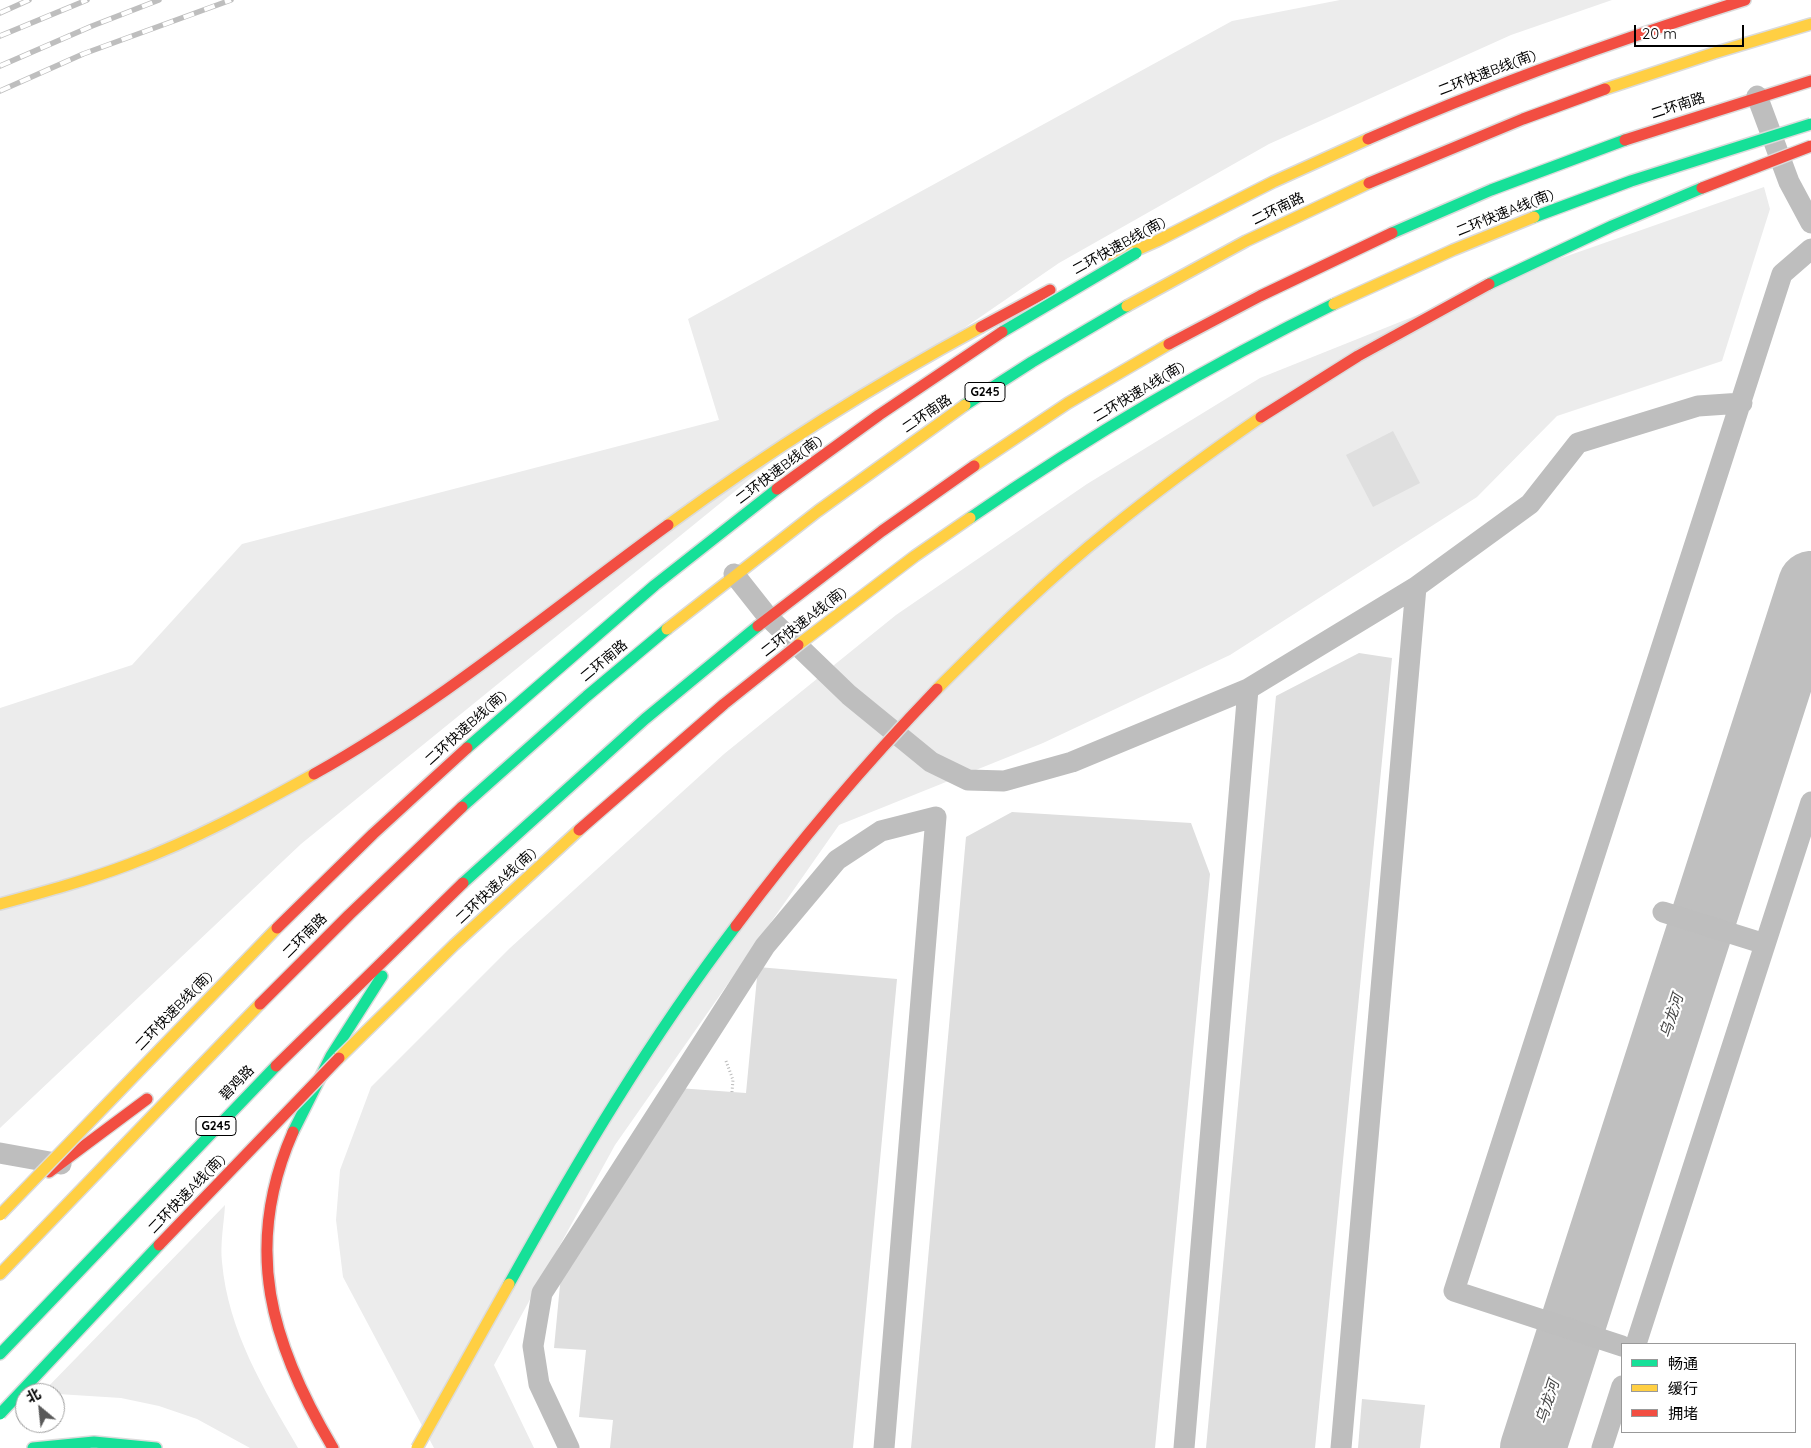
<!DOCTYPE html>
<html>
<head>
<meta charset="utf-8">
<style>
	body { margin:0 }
	#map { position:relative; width:1811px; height:1448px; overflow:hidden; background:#fff; font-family:Quicksand,"Noto Sans SC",sans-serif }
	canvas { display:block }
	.legend { position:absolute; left:1621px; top:1343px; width:175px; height:90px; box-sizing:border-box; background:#fff; border:1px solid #999; margin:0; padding:6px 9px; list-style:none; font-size:15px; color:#000 }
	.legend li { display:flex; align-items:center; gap:10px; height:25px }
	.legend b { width:25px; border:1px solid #999 }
	.north { position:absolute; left:15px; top:1383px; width:50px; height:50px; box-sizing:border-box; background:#fff; border:1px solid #999; border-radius:50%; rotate:332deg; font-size:14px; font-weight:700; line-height:20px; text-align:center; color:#000 }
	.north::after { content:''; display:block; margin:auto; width:18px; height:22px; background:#595959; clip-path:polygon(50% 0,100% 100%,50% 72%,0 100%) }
	.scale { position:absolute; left:1634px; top:25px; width:110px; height:22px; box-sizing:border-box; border:2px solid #000; border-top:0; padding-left:6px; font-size:15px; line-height:18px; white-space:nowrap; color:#000; -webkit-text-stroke:4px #fff; paint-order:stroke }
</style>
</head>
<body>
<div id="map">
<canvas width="1811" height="1448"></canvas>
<ul class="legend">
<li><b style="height:6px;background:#16e098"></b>畅通</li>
<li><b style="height:6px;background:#ffcf43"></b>缓行</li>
<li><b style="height:6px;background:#f24e42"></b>拥堵</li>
</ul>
<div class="north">北</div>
<div class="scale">20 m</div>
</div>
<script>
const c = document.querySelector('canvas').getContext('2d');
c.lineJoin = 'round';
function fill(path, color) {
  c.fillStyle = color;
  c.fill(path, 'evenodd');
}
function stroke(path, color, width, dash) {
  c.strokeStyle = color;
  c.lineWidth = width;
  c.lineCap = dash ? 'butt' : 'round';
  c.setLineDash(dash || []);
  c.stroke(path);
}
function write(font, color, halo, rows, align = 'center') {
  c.font = font + ' Quicksand,"Noto Sans SC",sans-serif';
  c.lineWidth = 4.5;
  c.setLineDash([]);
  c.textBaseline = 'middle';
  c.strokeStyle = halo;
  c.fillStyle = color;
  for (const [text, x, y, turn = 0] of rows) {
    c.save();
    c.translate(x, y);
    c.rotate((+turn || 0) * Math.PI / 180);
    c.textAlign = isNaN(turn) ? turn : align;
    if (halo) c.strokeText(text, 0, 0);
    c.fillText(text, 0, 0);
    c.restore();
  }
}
const green = new Path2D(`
	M1340 0H1612L1511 35 1269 144 1059 263 782 453 301 844 0 1128V708L132 665 242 544 719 420 688 319 1232 21Z
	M1764 187 1770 209 1722 361 1557 416 1477 497 1230 655 1043 743 839 825 615 1145 494 1365 534 1448H434L343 1277 336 1220 340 1170 371 1087 510 948 724 754 896 615 1087 484 1260 378 1550 262Z
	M225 1205C224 1223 220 1244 222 1262 228 1331 264 1390 298 1448H250L197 1419 159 1406 121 1398 42 1393Z`);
const river = new Path2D(`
	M1533 1448 1811 584`);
const building = new Path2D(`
	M1393 431 1420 483 1373 507 1346 455Z
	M1359 653 1392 658 1315 1448H1206L1276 696Z
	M1012 812 1191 823 1210 874 1155 1448H911L966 837Z
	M758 967 897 979 853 1448H610L613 1420 579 1417 586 1350 554 1348 562 1264 678 1088 746 1093Z
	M1362 1399 1425 1405 1420 1448H1358Z`);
const path = new Path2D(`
	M726 1061 733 1080 732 1092`);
const lane = new Path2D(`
	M1757 96 1789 182 1811 223
	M734 574 768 617 849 695 931 762 968 780 1004 781 1072 762 1248 689 1416 587 1530 504 1578 443 1698 406 1742 403
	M1663 912 1765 944
	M0 1153 61 1164
	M1636 1344 1811 802
	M1622 1346 1454 1291 1782 274 1811 249
	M569 1448 539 1384 533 1346 542 1293 765 946 837 860 881 831 936 817 884 1448
	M1184 1448 1248 689
	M1341 1448 1416 587
	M1602 1448 1622 1386`);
const fast = new Path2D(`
	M1392 233 1491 190 1625 140
	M965 405 1032 362 1127 306
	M462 807 587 696 667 629
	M463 883 645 719 758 626
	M293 1132 331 1056 382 976
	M0 1354 276 1066
	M33 1448 94 1442 156 1448`);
const slow = new Path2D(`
	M1605 89 1714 53 1811 24
	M1114 260 1157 241 1273 182 1368 139
	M1127 306 1246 241 1369 183
	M974 466 1068 403 1169 344
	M668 525C768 452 872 386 981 327
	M667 629 818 511 965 405
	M0 904C44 892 88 880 130 864 194 840 255 807 314 774
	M0 1274 260 1004`);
const jam = new Path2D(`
	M1368 139C1491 85 1617 40 1745 0
	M1625 140 1811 81
	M1369 183 1523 119 1605 89
	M981 327 1050 290
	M1169 344 1260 296 1392 233
	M758 626 882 531 974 466
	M314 774C441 703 551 610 668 525
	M260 1004 349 915 462 807
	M276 1066 463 883
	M293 1132C242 1248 271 1344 333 1448
	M49 1172 147 1099`);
const rail = new Path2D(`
	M0 13 29 0
	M0 36 87 0
	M0 66 92 26 159 0
	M0 91 83 54 231 0`);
const fastBridge = new Path2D(`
	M1534 217 1631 181 1811 124
	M1489 284 1612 226 1702 188
	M1002 332 1136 253
	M970 518C1086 438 1207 366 1334 304
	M467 748 655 585 777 489
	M509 1284C578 1160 650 1039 736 926
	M0 1414 159 1245`);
const slowBridge = new Path2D(`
	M1334 304 1453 250 1534 217
	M798 645 915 556 970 518
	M937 689C992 634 1048 579 1109 530 1158 490 1209 453 1261 417
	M339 1058 454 945 579 830
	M0 1215 277 928
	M417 1448 509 1284`);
const jamBridge = new Path2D(`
	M1702 188 1811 146
	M1261 417 1358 356 1489 284
	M777 489 879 415 1002 332
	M579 830 724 704 798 645
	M736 926C798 843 865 764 937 689
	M277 928 373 834 467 748
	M159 1245 339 1058`);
const shields = [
	[985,392,40],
	[216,1126,40]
];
const shieldNames = [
	["G245",985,392],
	["G245",216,1126]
];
const streetNames = [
	["二环快速B线(南)",1487,73,-21],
	["二环南路",1678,106,-18],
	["二环南路",1278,209,-26],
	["二环快速A线(南)",1505,213,-22],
	["二环快速B线(南)",1119,246,-29],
	["二环快速A线(南)",1139,392,-31],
	["二环南路",927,414,-34],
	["二环快速B线(南)",779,470,-37],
	["二环快速A线(南)",804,622,-38],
	["二环南路",604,661,-40],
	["二环快速B线(南)",466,728,-42],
	["二环快速A线(南)",496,886,-43],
	["二环南路",305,936,-45],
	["二环快速B线(南)",174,1011,-46],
	["碧鸡路",237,1083,-46],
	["二环快速A线(南)",187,1194,-46]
];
const waterNames = [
	["乌龙河",1672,1016,-72],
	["乌龙河",1548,1402,-72]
];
fill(green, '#ececec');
stroke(river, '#bfbfbf', 66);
fill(building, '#dfdfdf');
stroke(fast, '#dbdbdb', 14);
stroke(slow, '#dbdbdb', 14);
stroke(jam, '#dbdbdb', 14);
stroke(path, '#b9b9b9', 3, [1, 2.5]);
stroke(lane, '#bebebe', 21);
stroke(fast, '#16e098', 11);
stroke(slow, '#ffcf43', 11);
stroke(jam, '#f24e42', 11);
stroke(rail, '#bebebe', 5.5);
stroke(rail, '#fff', 4, [11]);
stroke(fastBridge, '#dbdbdb', 14, []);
stroke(slowBridge, '#dbdbdb', 14, []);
stroke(jamBridge, '#dbdbdb', 14, []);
stroke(fastBridge, '#16e098', 11);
stroke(slowBridge, '#ffcf43', 11);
stroke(jamBridge, '#f24e42', 11);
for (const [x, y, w] of shields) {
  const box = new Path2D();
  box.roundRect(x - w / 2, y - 9.5, w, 19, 4);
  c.fillStyle = '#fff';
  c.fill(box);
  stroke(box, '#000', 1);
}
write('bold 12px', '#000', null, shieldNames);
write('14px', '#000', '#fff', streetNames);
write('italic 15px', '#444', '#fff', waterNames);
</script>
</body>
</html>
